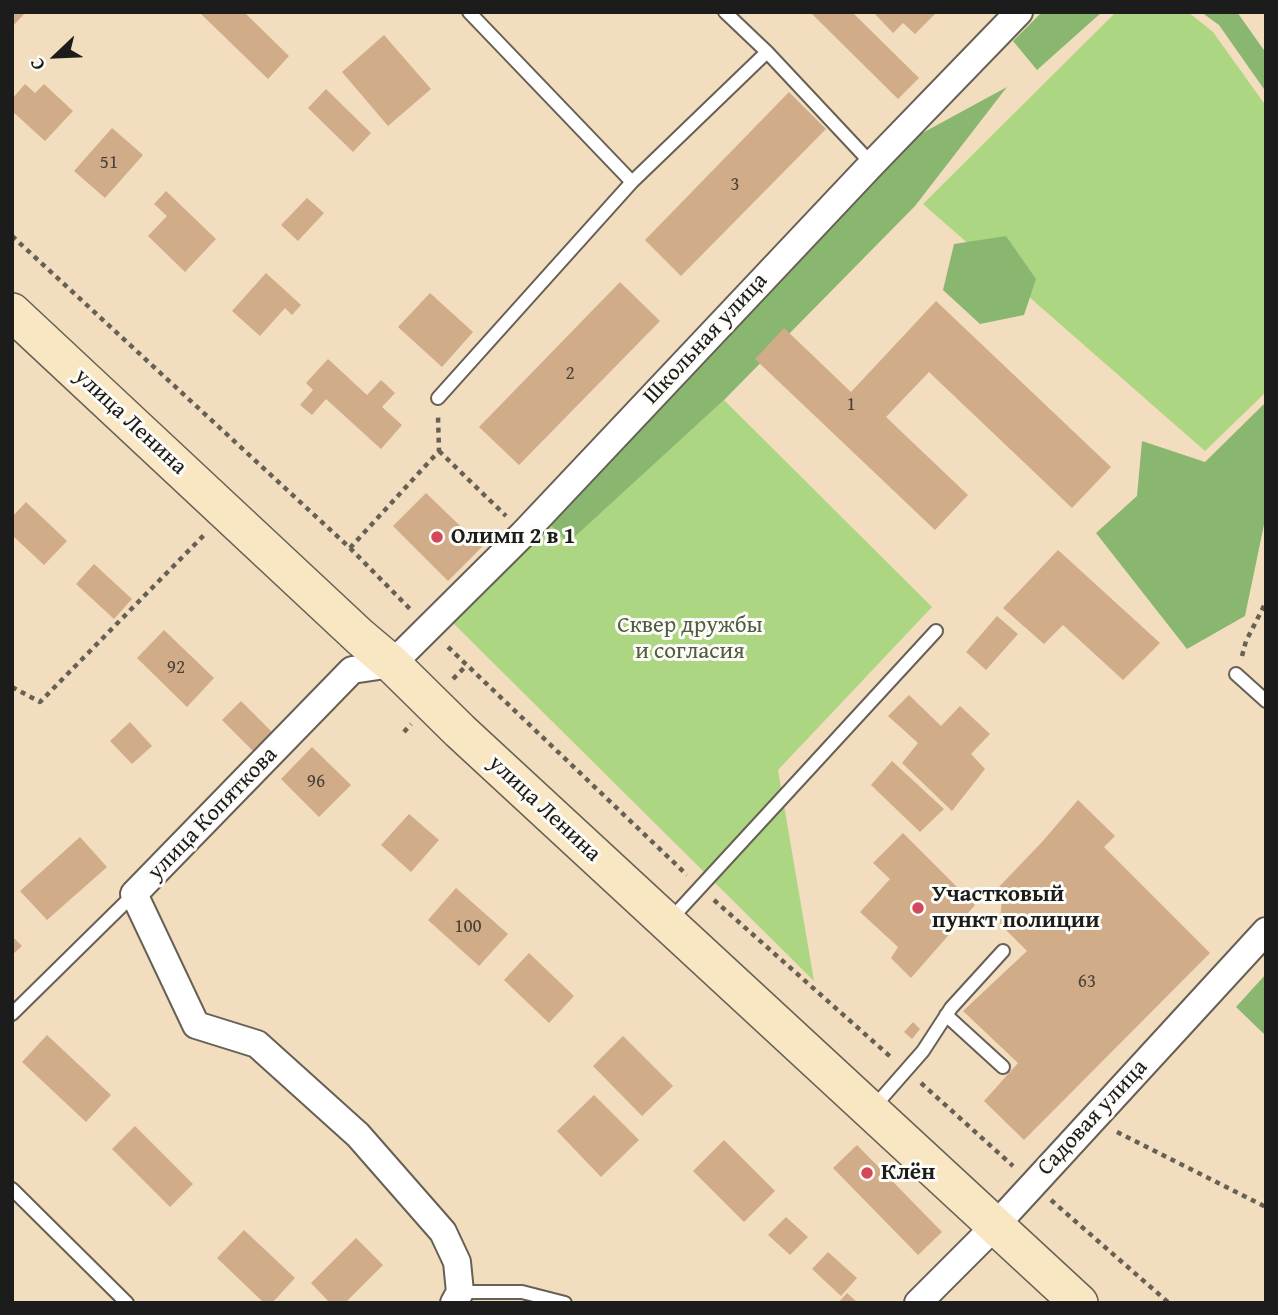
<!DOCTYPE html>
<html>
<head>
<meta charset="utf-8">
<style>
	body { margin:0 }
	#map { position:relative; width:1278px; height:1315px; overflow:hidden; background:#f2ddbe; font-family:"Gentium Book Plus",serif }
	canvas { display:block }
	.frame { position:absolute; inset:0; border:14px solid #1c1c1c; pointer-events:none }
	.north { position:absolute; left:21px; top:21px; width:70px; height:70px; -webkit-text-stroke:5px #fdfcf7; paint-order:stroke; rotate:247deg; font-size:19px; font-weight:700; line-height:28px; text-align:center; color:#1c1c1c }
	.north::after { content:''; display:block; margin:auto; width:24px; height:32px; background:#1c1c1c; clip-path:polygon(50% 0,100% 100%,50% 72%,0 100%) }
</style>
</head>
<body>
<div id="map">
<canvas width="1278" height="1315"></canvas>
<div class="frame"></div>
<div class="north">С</div>
</div>
<script>
const c = document.querySelector('canvas').getContext('2d');
c.lineJoin = 'round';
function fill(path, color) {
  c.fillStyle = color;
  c.fill(path, 'evenodd');
}
function stroke(path, color, width, dash) {
  c.strokeStyle = color;
  c.lineWidth = width;
  c.lineCap = dash ? 'butt' : 'round';
  c.setLineDash(dash || []);
  c.stroke(path);
}
function write(font, color, halo, rows, align = 'center') {
  c.font = font + ' "Gentium Book Plus",serif';
  c.lineWidth = 6;
  c.setLineDash([]);
  c.textBaseline = 'middle';
  c.strokeStyle = halo;
  c.fillStyle = color;
  for (const [text, x, y, turn = 0] of rows) {
    c.save();
    c.translate(x, y);
    c.rotate((+turn || 0) * Math.PI / 180);
    c.textAlign = isNaN(turn) ? turn : align;
    if (halo) c.strokeText(text, 0, 0);
    c.fillText(text, 0, 0);
    c.restore();
  }
}
const green = new Path2D(`
	M1116 12H1188L1213 32 1266 106V392L1205 451 923 204Z
	M724 400 932 607 778 770 814 981 451 621 548 522 569 542Z`);
const forest = new Path2D(`
	M1042 12H1102L1037 70 1013 41Z
	M1201 12H1237L1266 53V92L1219 25Z
	M1007 87 915 206 724 400 568 543 548 522 904 143Z
	M1006 236 1036 279 1024 315 980 324 943 290 954 244Z
	M1266 402V515L1245 616 1187 649 1096 533 1137 496 1142 441 1205 462Z
	M1266 974V1036L1236 1007Z`);
const building = new Path2D(`
	M12 12H26L12 27Z
	M199 12H244L289 56 268 79Z
	M810 12H852L919 78 898 99Z
	M873 12H937L915 34 903 23 893 33Z
	M384 35 431 89 388 126 342 72Z
	M25 84 35 93 44 84 73 111 45 141 12 111V99Z
	M326 89 371 133 353 152 308 108Z
	M789 92 826 129 681 276 645 240Z
	M112 128 143 155 105 198 74 171Z
	M166 191 216 239 185 272 148 236 167 216 154 204Z
	M307 198 324 213 298 241 281 225Z
	M266 273 301 305 292 315 285 308 260 336 232 311Z
	M620 282 660 321 519 465 479 427Z
	M430 293 473 332 442 367 398 327Z
	M936 301 1111 467 1072 508 929 372 886 417 968 495 935 530 755 359 784 328 851 392Z
	M328 359 367 395 381 380 395 393 382 407 402 425 381 449 326 399 312 415 300 405 313 390 306 383Z
	M426 493 482 547 448 581 393 526Z
	M26 502 67 541 44 565 12 535V517Z
	M1058 550 1160 643 1123 680 1063 625 1044 644 1003 608Z
	M94 564 132 599 114 619 76 584Z
	M997 616 1018 634 986 670 966 652Z
	M164 630 214 678 187 707 137 658Z
	M909 695 941 726 960 706 990 734 971 754 985 769 952 811 902 763 918 743 888 716Z
	M241 701 276 736 257 755 222 720Z
	M130 722 152 746 132 764 110 741Z
	M312 747 351 785 319 817 281 779Z
	M892 761 944 809 920 832 871 785Z
	M1078 800 1115 836 1104 847 1210 953 1024 1140 984 1101 1018 1063 963 1011 1027 951 1000 924 1002 896 997 889 1042 842Z
	M409 814 439 840 411 872 381 845Z
	M903 833 975 905 911 978 891 958 898 947 860 912 890 879 873 863Z
	M80 837 107 867 47 920 20 891Z
	M456 888 508 934 479 966 428 920Z
	M12 936 22 946 12 955Z
	M529 953 574 996 549 1023 504 980Z
	M913 1022 920 1029 912 1039 904 1032Z
	M47 1035 111 1095 86 1122 22 1062Z
	M623 1036 673 1086 642 1116 593 1066Z
	M594 1095 639 1140 601 1177 557 1131Z
	M135 1126 193 1184 170 1207 112 1149Z
	M724 1140 775 1191 744 1222 693 1171Z
	M857 1145 942 1232 918 1255 833 1168Z
	M786 1217 808 1237 790 1255 768 1235Z
	M244 1230 295 1278 272 1303H264L217 1258Z
	M356 1238 383 1265 345 1303H330L311 1283Z
	M828 1252 857 1278 841 1296 812 1269Z
	M847 1293 858 1303H838Z`);
const path = new Path2D(`
	M12 236 350 548 412 611
	M439 451 506 516
	M350 548 439 451 438 416
	M448 647 687 875
	M1242 656 1246 641 1266 602
	M453 679 467 665
	M12 687 40 702 206 533
	M404 732 411 724
	M714 900 893 1059
	M921 1083 1013 1166
	M1117 1132 1266 1207
	M1051 1200 1169 1303`);
const service = new Path2D(`
	M469 12 632 182
	M725 12 767 52 872 164
	M438 398 632 182 767 52
	M1236 674 1266 701
	M670 920 936 631
	M12 1014 134 894
	M946 1015 1003 1067
	M873 1108 923 1051 951 1008 1003 951
	M12 1189 127 1303
	M460 1292H522L565 1303`);
const minor = new Path2D(`
	M454 1303 460 1292 457 1262 443 1232 358 1135 257 1044 196 1025 134 894 352 670 392 664 523 534 872 164 1019 12
	M918 1303 995 1226 1266 931`);
const secondary = new Path2D(`
	M12 312 360 637 392 664 460 731 1079 1303`);
const markers = [
	[437,537,7,"#d1495b"],
	[918,908,7,"#d1495b"],
	[867,1173,7,"#d1495b"]
];
const numberNames = [
	["51",109,163],
	["3",735,185],
	["2",570,374],
	["1",851,405],
	["92",176,668],
	["96",316,782],
	["100",468,927],
	["63",1087,982]
];
const streetNames = [
	["Школьная улица",706,339,-47],
	["улица Ленина",130,422,43],
	["улица Ленина",544,809,43],
	["улица Копяткова",213,814,-46],
	["Садовая улица",1093,1118,-47]
];
const poiNames = [
	["Олимп 2 в 1",451,537],
	["Участковый",932,895],
	["пункт полиции",932,921],
	["Клён",881,1173]
];
const parkNames = [
	["Сквер дружбы",690,626],
	["и согласия",690,652]
];
fill(green, '#acd682');
fill(forest, '#89b770');
fill(building, '#d0ac89');
stroke(service, '#676055', 16);
stroke(minor, '#676055', 30);
stroke(secondary, '#676055', 40);
stroke(path, '#676055', 4.5, [5, 5]);
stroke(service, '#fff', 12);
stroke(minor, '#fff', 26);
stroke(secondary, '#f9e7c3', 37);
for (const [x, y, r, color] of markers) {
  const dot = new Path2D();
  dot.arc(x, y, r, 0, 2 * Math.PI);
  c.fillStyle = color;
  c.fill(dot);
  stroke(dot, '#fdfcf7', 2.5);
}
write('19px', '#494037', null, numberNames);
write('23px', '#1c1c1c', '#fdfcf7', streetNames);
write('bold 23px', '#1c1c1c', '#fdfcf7', poiNames, 'left');
write('23px', '#4e5d40', '#fdfcf7', parkNames);
</script>
</body>
</html>
